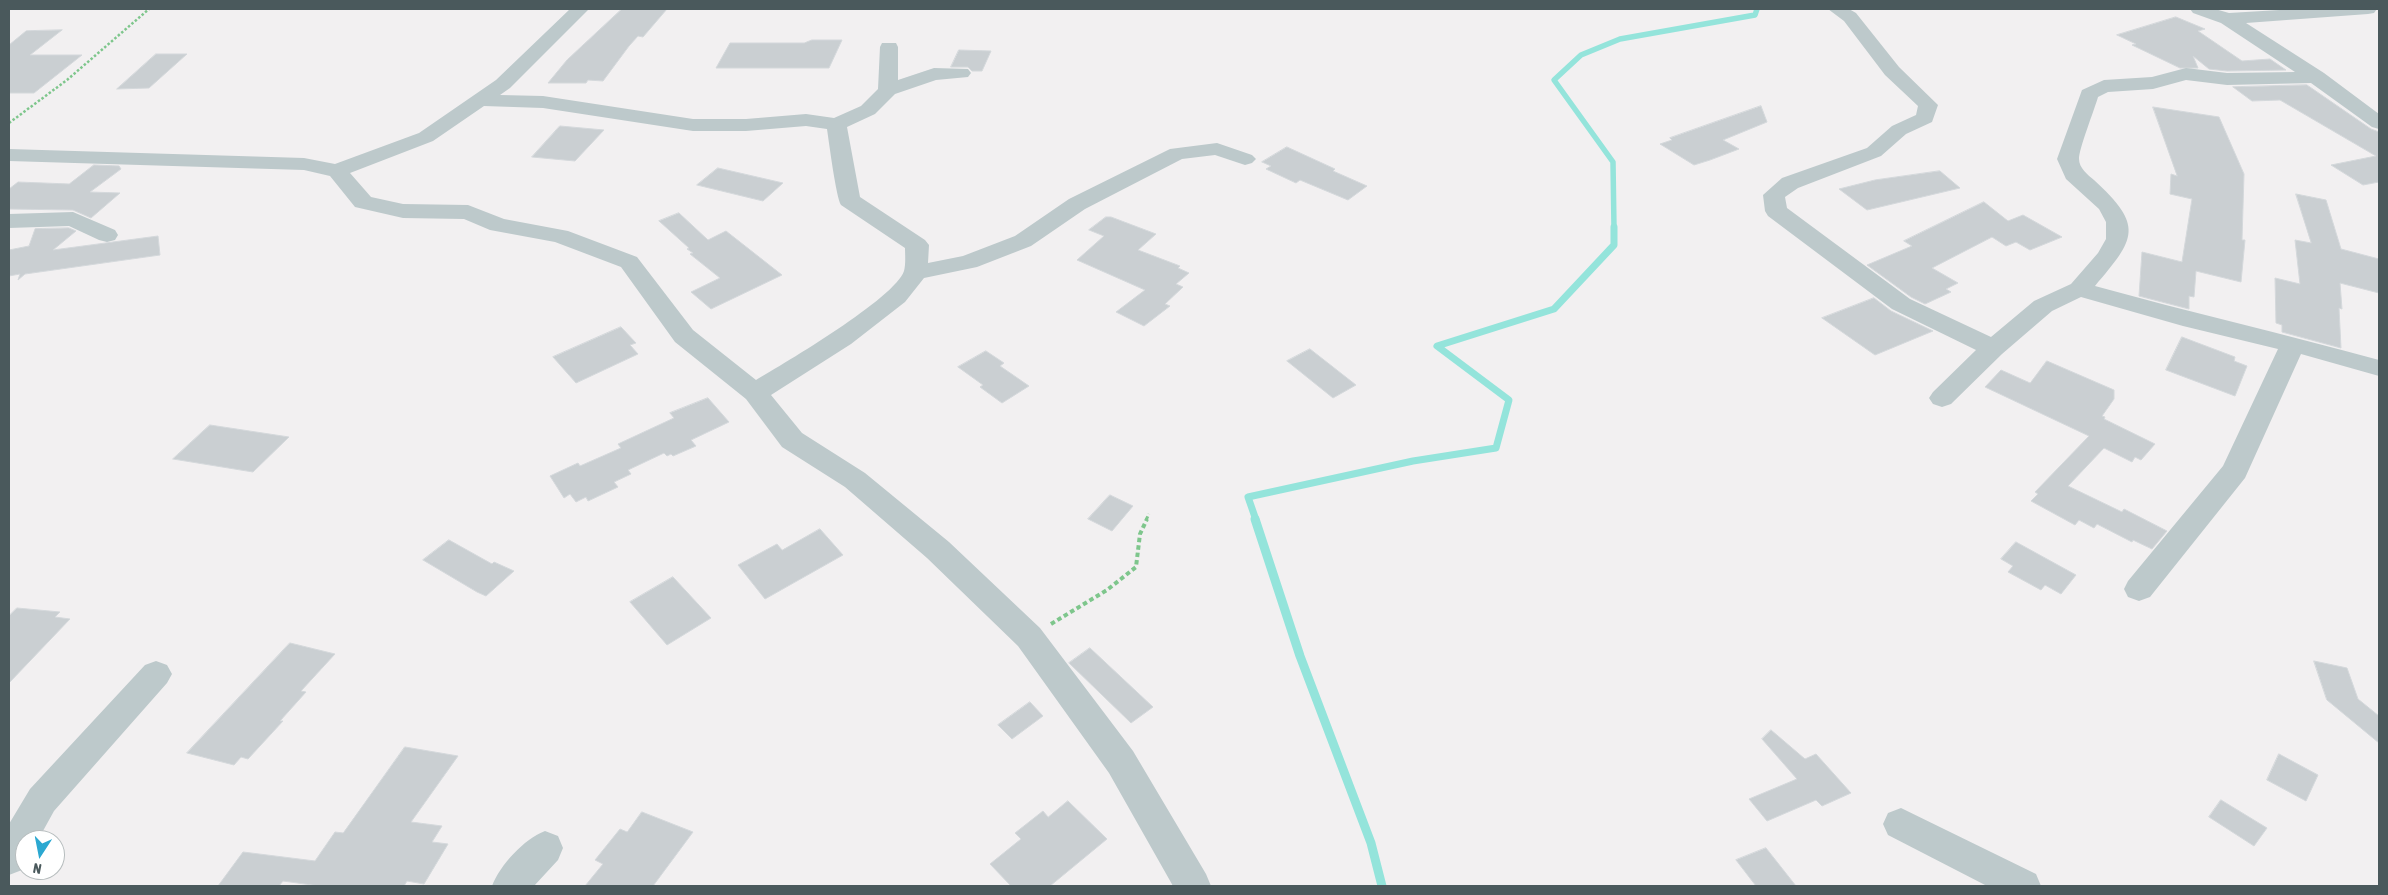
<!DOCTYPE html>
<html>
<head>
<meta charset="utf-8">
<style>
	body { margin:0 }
	#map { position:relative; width:2388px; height:895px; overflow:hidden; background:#f2f0f1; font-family:"Asap Condensed",sans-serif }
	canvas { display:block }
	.frame { position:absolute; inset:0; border:10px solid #4a595c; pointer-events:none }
	.north { position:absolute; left:15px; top:830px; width:50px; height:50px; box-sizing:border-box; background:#fff; border:1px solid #b7bdbe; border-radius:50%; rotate:191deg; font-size:14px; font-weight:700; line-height:20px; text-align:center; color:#4a595c }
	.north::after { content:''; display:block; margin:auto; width:18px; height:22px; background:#2ba8d1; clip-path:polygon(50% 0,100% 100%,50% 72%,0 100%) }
</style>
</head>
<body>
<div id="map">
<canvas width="2388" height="895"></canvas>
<div class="frame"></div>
<div class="north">N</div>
</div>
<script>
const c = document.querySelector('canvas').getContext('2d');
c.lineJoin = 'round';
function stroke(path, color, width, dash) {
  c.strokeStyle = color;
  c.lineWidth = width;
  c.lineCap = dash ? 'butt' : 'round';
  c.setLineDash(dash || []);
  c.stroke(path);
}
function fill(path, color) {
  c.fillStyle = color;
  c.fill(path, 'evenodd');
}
const streamFar2 = new Path2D(`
	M1614 228 1613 162 1554 80 1581 55 1620 39 1755 15 1757 9`);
const streamFar1 = new Path2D(`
	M1256 520 1248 497 1413 461 1496 448 1509 400 1437 346 1554 309 1614 245V227`);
const stream = new Path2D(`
	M1255 519 1300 656 1371 843 1382 886`);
const building = new Path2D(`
	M622 9H667L643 37 638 36 629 46 603 81 588 80 586 83H548L567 60Z
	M2176 17 2205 29 2198 31 2242 61 2270 59 2286 70 2227 71 2209 69 2193 56 2198 68H2180L2132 45 2136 44 2117 35Z
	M62 30 30 55H82L34 93H9V45L26 31Z
	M812 40H842L829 68H716L730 43H804Z
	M959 50 991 51 982 71H972L968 67H951Z
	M156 54H187L149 88 117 89Z
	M2307 85 2371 129 2379 132V182L2363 185 2331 165 2376 156 2280 100 2252 101 2233 87Z
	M1761 106 1767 122 1723 140 1739 149 1710 160 1694 165 1660 144 1672 140 1670 138Z
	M2153 107 2219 117 2244 174 2242 240H2245L2241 282 2196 271 2194 297 2189 296V309L2139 296 2142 252 2182 262 2192 199 2170 194 2171 174 2177 176Z
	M560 126 604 130 575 161 532 157Z
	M1287 147 1335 169 1333 171 1367 186 1348 200 1300 180 1296 183 1266 169 1271 166 1262 162Z
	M94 165 119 166 121 169 90 192 120 193 91 218 73 210 9 209V189L18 182 69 184Z
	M718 168 783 183 763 201 697 185Z
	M1940 171 1960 188 1867 210 1839 189 1875 180Z
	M2296 194 2326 200 2341 249 2379 259V293L2340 283 2342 309 2339 308 2341 348 2282 332V325L2276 323 2275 278 2300 284 2295 240 2311 243Z
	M1984 202 2008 221 2023 215 2062 237 2030 250 2016 242 2006 246 1992 237 1932 268 1958 283 1946 289 1951 292 1925 304 1911 297 1867 265 1912 246 1904 241Z
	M679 213 708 240 726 231 782 275 711 309 691 292 720 278 690 254 693 253 687 249 689 248 659 221Z
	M1106 217H1111L1156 234 1138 250 1180 266 1178 268 1189 273 1176 284 1183 287 1165 304 1170 306 1144 326 1116 312 1145 290 1077 260 1104 236 1089 230Z
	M69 228 76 231 53 250 158 236 160 255 25 274 18 280 20 274 9 276V250L29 246 35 229Z
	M1874 298 1891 311 1933 331 1875 355 1822 318Z
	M621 327 636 343 630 345 638 354 576 383 553 357Z
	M2182 337 2235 357 2234 361 2247 366 2235 396 2166 370Z
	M1310 349 1356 385 1333 398 1287 361Z
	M986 351 1004 363 1000 366 1029 386 1002 403 980 387 983 385 958 367Z
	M2047 361 2114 390V399L2102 416 2105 417 2104 419 2155 444 2141 460 2135 457 2132 462 2104 448 2068 486 2122 512 2124 509 2167 531 2152 549 2133 540 2132 542 2097 524 2094 528 2079 520 2075 525 2031 501 2038 494 2035 492 2089 436 1985 387 2001 370 2030 383Z
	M708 398 729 422 691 440 696 446 673 456 671 454 667 456 664 453 628 470 631 474 614 482 618 487 588 501 586 497 576 502 570 494 564 498 550 476 578 463 580 466 621 448 618 444 674 418 670 413Z
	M210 425 289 437 253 472 173 459Z
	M1110 495 1133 506 1112 531 1088 519Z
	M820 529 843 555 765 599 738 565 777 544 782 550Z
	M449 540 492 564 494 562 514 571 486 596 477 592 423 560Z
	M2016 542 2076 575 2061 594 2045 585 2041 590 2008 572 2013 566 2001 559Z
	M673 577 711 618 667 645 630 602Z
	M17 608 60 612 55 617 70 619 9 683V616Z
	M290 643 335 654 301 691 306 692 280 721H283L248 759 241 757 234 765 187 753Z
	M1090 648 1153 707 1131 723 1069 663Z
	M2314 661 2347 668 2358 699 2379 716V743L2327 700Z
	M1030 702 1043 716 1012 739 998 725Z
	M1771 730 1805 759 1816 754 1851 793 1822 806 1816 800 1767 821 1749 799 1797 779 1762 739Z
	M405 747 458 756 411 822 442 826 432 842 448 844 424 884 407 881 404 886H319L283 881 279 886H218L243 852 315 861 335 832 343 833Z
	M2279 754 2318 775 2306 801 2267 780Z
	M2221 800 2267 828 2254 846 2209 817Z
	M1068 801 1107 839 1050 886H1011L990 864 1021 839 1015 833 1043 811 1048 817Z
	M642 812 693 832 653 886H585L603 864 595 860 620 829 627 832Z
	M1766 848 1796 886H1756L1736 860Z`);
const pathFar2 = new Path2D(`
	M9 123 67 80 149 9`);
const pathFar1 = new Path2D(`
	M1146 520 1149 514`);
const path = new Path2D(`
	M1051 624 1107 590 1136 567 1140 534 1147 519`);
const minor = new Path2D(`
	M570 9H589L510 88 500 95 543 96 693 119H746L806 114 834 118 861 106 878 89 880 47 882 43H896L898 47V80L934 68 968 69 971 73 968 77 936 80 895 94 875 114 847 127 860 197 925 240 929 245 928 263 963 256 1015 236 1069 199 1170 149 1217 143 1252 155 1256 159 1252 163 1245 165 1215 155 1182 159 1085 209 1031 246 977 267 924 278 905 302 851 344 771 395 802 433 865 473 949 542 1040 628 1133 751 1206 874 1211 886H1173L1109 773 1018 646 927 558 845 487 782 447 746 399 675 342 621 267 555 242 490 230 464 219 403 218 355 207 330 176 304 170 9 161V149L304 158 335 164 419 133 496 80ZM484 106 543 108 693 131H746L806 126 827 129C829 142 836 197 841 205L905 248C905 254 906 264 904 271 895 298 785 363 756 380L693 330 637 257 568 231 504 219 468 205 403 204 371 197 350 173 433 141Z
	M1828 9H1849L1856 13 1899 67 1938 105 1932 122 1906 134 1881 156 1798 188 1785 197 1787 208 1910 299 1991 337 2034 301 2071 284 2098 253 2106 239V222L2099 209 2066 179 2057 159 2082 90 2104 80 2152 77 2186 68 2227 73 2295 72 2221 23 2193 13 2190 9H2215L2229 13 2296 9H2377L2374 13 2368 14 2246 23 2324 73 2379 114V129L2372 127 2311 83 2227 85 2186 80 2153 89 2108 92 2098 97C2095 108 2078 151 2079 159 2079 168 2088 175 2094 180 2144 226 2136 238 2095 286 2189 312 2285 334 2379 360V376L2301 354 2245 478 2150 597 2139 601 2128 597 2124 589 2128 581 2223 466 2278 349 2183 326 2081 297 2052 311 2002 354 1951 404 1942 407 1933 404 1929 398 1933 392 1976 350 1892 309 1768 216 1765 211 1763 195 1782 178 1867 148 1892 126 1916 115 1918 106 1885 75 1844 21Z
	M73 212 115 230 118 235 115 240 107 242 99 240 69 226 9 228V214Z
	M156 661 167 665 172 674 167 683 54 811 38 840H25V864L22 870 9 875V824L30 789 145 665Z
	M1901 808 2036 874 2041 886H1987L1888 835 1883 824 1888 813Z
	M545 831 558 836 563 848 558 860 534 886H492C500 865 524 839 545 831Z`);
stroke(streamFar2, '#94e4db', 5.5);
stroke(streamFar1, '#94e4db', 7);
stroke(stream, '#94e4db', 9);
fill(building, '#cacfd2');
stroke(building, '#d4d8db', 1);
stroke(pathFar2, '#7ec68c', 2.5, [2.5, 2]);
stroke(pathFar1, '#7ec68c', 3, [4, 2.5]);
stroke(path, '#7ec68c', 4, [4.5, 3]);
fill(minor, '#bdc9cb');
</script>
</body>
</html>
